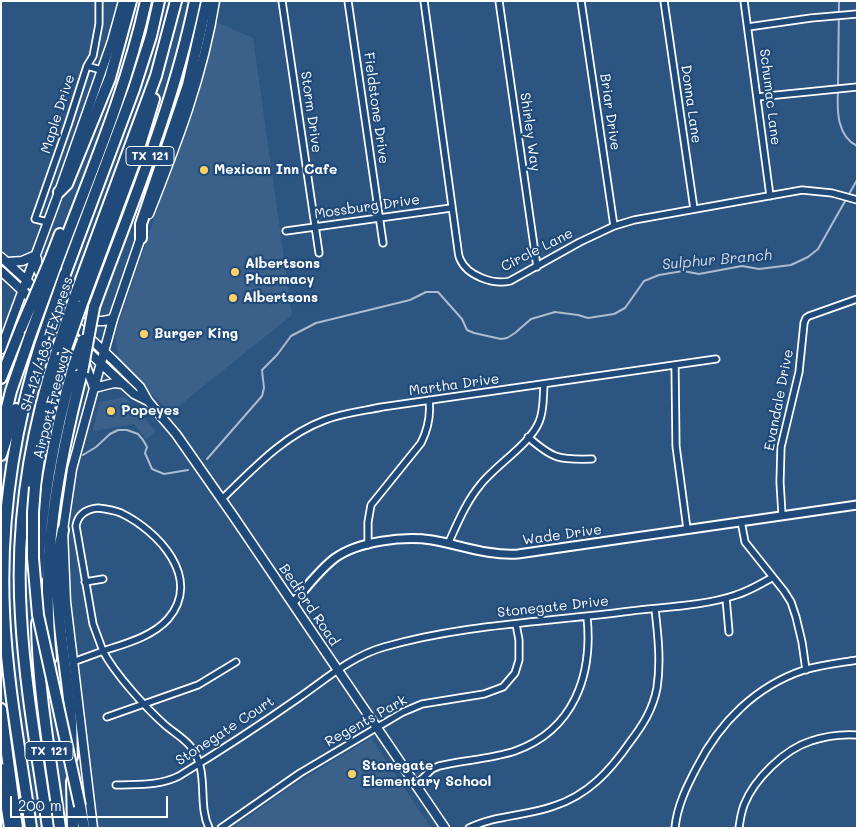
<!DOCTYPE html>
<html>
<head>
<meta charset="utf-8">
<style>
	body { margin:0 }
	#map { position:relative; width:858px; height:829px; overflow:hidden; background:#2c5582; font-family:Mali,sans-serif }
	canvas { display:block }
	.frame { position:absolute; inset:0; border:2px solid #fff; pointer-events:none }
	.scale { position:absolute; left:10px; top:796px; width:158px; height:22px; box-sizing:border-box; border:2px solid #fff; border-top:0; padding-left:6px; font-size:15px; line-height:18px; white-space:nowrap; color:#fff; -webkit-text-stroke:4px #1f4a7a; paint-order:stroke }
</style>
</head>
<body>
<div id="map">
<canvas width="858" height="829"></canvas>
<div class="frame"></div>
<div class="scale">200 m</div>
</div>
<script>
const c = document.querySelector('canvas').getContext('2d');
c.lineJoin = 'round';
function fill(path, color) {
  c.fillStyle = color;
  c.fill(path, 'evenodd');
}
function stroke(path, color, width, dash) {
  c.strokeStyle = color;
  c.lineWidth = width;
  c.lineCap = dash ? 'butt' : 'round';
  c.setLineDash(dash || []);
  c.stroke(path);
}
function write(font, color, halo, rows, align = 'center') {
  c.font = font + ' Mali,sans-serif';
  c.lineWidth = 4.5;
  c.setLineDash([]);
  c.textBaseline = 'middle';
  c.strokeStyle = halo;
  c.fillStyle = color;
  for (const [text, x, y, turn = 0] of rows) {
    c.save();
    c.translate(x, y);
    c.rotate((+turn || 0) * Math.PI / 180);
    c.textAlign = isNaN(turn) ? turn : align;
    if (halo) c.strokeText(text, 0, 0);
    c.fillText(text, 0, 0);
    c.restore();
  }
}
const built = new Path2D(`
	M216 22 253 38 292 315 170 413 119 359 115 334 195 99Z
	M125 397 156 431 146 439 134 424 93 431 100 402Z
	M371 738 431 828H233L290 787Z`);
const stream = new Path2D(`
	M838 86 839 1
	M838 91C837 111 837 136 857 146
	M83 455 96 447 110 434 118 430H127L138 434 143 440 147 447 145 453 152 469 164 474 188 470
	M207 459 262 396 264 388 262 370 277 355 291 336 316 323 410 300 426 292H438L462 319 467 330 474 333 501 339 507 338 515 333 531 319 555 312 578 315 588 318 614 314 625 308 644 281 659 275 683 271 699 274 742 266 759 269 791 265 808 257 818 249 857 180`);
const minor = new Path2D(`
	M282 1 319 253
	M348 1 383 243
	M424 1 457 243C458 248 458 255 460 259 467 276 494 285 510 281L580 242 614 226 634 220 802 190 832 193 857 200
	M499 1 537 267
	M581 1 614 226
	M664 1 694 209
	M744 1 770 196
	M748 27 811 18 857 14
	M87 66 101 70
	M757 97 857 87
	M48 222 35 219 68 125 87 66 93 56 99 24V1
	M286 231 451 208
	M675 365 676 446 687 529
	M528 437C553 459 559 460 592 459
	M222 499C253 469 284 435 325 420 343 413 363 411 382 407L716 359
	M98 508C106 509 114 510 121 513 158 531 203 578 168 619 152 637 124 644 103 651L93 624 76 526C78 514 87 509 98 508Z
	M782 515 780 482 781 447 799 372 804 323 806 318 809 316 857 299
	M741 521 745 542 784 591 791 602 796 617 802 642 806 670
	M448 544C458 522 466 502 481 484 496 465 530 444 539 422 544 411 543 397 544 385
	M368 545V522L371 505 421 443C428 429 431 416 429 400
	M85 582 103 579
	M726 598 729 632
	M73 662 103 651C115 674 145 707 165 725 173 732 184 738 191 747 210 772 197 803 209 828
	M107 717 198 685 236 662
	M116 785C138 784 159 786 179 776 220 751 260 725 300 697 326 679 352 656 384 647 464 624 548 622 631 611 664 607 704 606 736 595 749 591 761 584 773 577
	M416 785 432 769 439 766C464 760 491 759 515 751 574 730 593 675 587 617
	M221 828 300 773 403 712 422 704 484 694 503 687 515 673 519 660V640L516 624
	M469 828C495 815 527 816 554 806 588 795 610 771 630 742 643 725 653 709 657 688 661 662 658 635 655 609
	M675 828C677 806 687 786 697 767 720 722 756 686 804 670 821 665 839 663 857 660
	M739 828C740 820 741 813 744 805 754 779 785 749 811 741 826 736 842 734 857 735`);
const tertiary = new Path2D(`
	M293 603C306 588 319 570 335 558 359 541 403 536 432 540 461 545 488 556 518 554L857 505`);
const secondary = new Path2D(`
	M149 214C177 143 203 77 215 1
	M1 257 39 292
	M37 259 38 270 43 280 96 321H103L113 319
	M8 262 22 261 36 255
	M1 271 123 384 134 394 148 401
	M52 303 112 359 140 387 148 401 176 434 234 517 445 828
	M32 319 37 322 86 366 94 388
	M1 349 59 192 112 41 123 1
	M94 388 114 383 123 384
	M93 828 66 602 63 530 72 469 85 421 113 319 142 234`);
const motorway = new Path2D(`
	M59 192 67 184 110 78 131 1
	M141 238V224L188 85 207 1
	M50 260 60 234
	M56 265C88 179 126 92 146 1
	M65 274 134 89 151 36 159 1
	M74 299 156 76 176 1
	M81 306 136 158 154 99
	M94 307C131 206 173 107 195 1
	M1 378 21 328
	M1 432 11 391 30 336
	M1 455 16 409
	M35 487C40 443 50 400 63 357
	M63 530C50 585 63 643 69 699 72 718 71 737 72 757
	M38 576C41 503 54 434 74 365
	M37 623C38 692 51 760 60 828
	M51 658C40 561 58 465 82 372
	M1 709 17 828
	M1 769 10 828
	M72 781 73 828
	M80 806 84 828
	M31 828C21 756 7 685 4 612 0 522 13 433 40 346
	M48 828C38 758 25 687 21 617 15 525 30 433 58 347`);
const motorwayBridge = new Path2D(`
	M21 328 50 260
	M30 336 56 265
	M40 346 65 274
	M58 347 74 299
	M63 357 81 306
	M74 365 83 340
	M82 372 94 307
	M35 487 33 512V558L38 615 80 806`);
const markers = [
	[204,170,5,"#ffd166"],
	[235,272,5,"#ffd166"],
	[233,298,5,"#ffd166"],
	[144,334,5,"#ffd166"],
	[111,411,5,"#ffd166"],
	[352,774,5,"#ffd166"]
];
const shields = [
	[150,156,48],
	[49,751,48]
];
const shieldNames = [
	["TX 121",150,156],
	["TX 121",49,751]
];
const streetNames = [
	["Schumac Lane",770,97,83],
	["Donna Lane",691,104,82],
	["Fieldstone Drive",376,108,82],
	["Storm Drive",311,112,82],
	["Briar Drive",610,112,82],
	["Maple Drive",58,114,-72],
	["Shirley Way",530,132,82],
	["Mossburg Drive",367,207,-8],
	["Circle Lane",537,250,-27],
	["SH 121/183 TEXpress",47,344,-72],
	["Martha Drive",454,385,-8],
	["Evandale Drive",779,400,-79],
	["Airport Freeway",52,403,-76],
	["Wade Drive",562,535,-8],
	["Bedford Road",309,605,56],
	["Stonegate Drive",553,607,-6],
	["Regents Park",366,721,-29],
	["Stonegate Court",225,731,-33]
];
const poiNames = [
	["Mexican Inn Cafe",214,170],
	["Albertsons",245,264],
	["Pharmacy",245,280],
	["Albertsons",243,298],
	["Burger King",154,334],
	["Popeyes",121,411],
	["Stonegate",362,766],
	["Elementary School",362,782]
];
const waterNames = [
	["Sulphur Branch",717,260,-5]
];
fill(built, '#3b618b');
stroke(stream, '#acbcce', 2);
stroke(minor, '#fff', 9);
stroke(tertiary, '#fff', 11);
stroke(secondary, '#fff', 11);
stroke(motorway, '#fff', 14);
stroke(minor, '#1f4a7a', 5.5);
stroke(tertiary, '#1f4a7a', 7);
stroke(secondary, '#1f4a7a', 8);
stroke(motorway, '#1f4a7a', 10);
stroke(motorwayBridge, '#fff', 14, []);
stroke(motorwayBridge, '#1f4a7a', 10);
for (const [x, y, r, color] of markers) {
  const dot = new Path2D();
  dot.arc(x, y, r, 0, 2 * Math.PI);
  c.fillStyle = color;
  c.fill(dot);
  stroke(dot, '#1f4a7a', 2);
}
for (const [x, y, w] of shields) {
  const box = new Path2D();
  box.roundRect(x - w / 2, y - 9.5, w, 19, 4);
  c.fillStyle = '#1f4a7a';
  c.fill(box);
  stroke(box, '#fff', 1);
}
write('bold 12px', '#fff', null, shieldNames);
write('14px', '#fff', '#1f4a7a', streetNames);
write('bold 14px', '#fff', '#1f4a7a', poiNames, 'left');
write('italic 15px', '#d5dde6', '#1f4a7a', waterNames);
</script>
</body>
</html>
